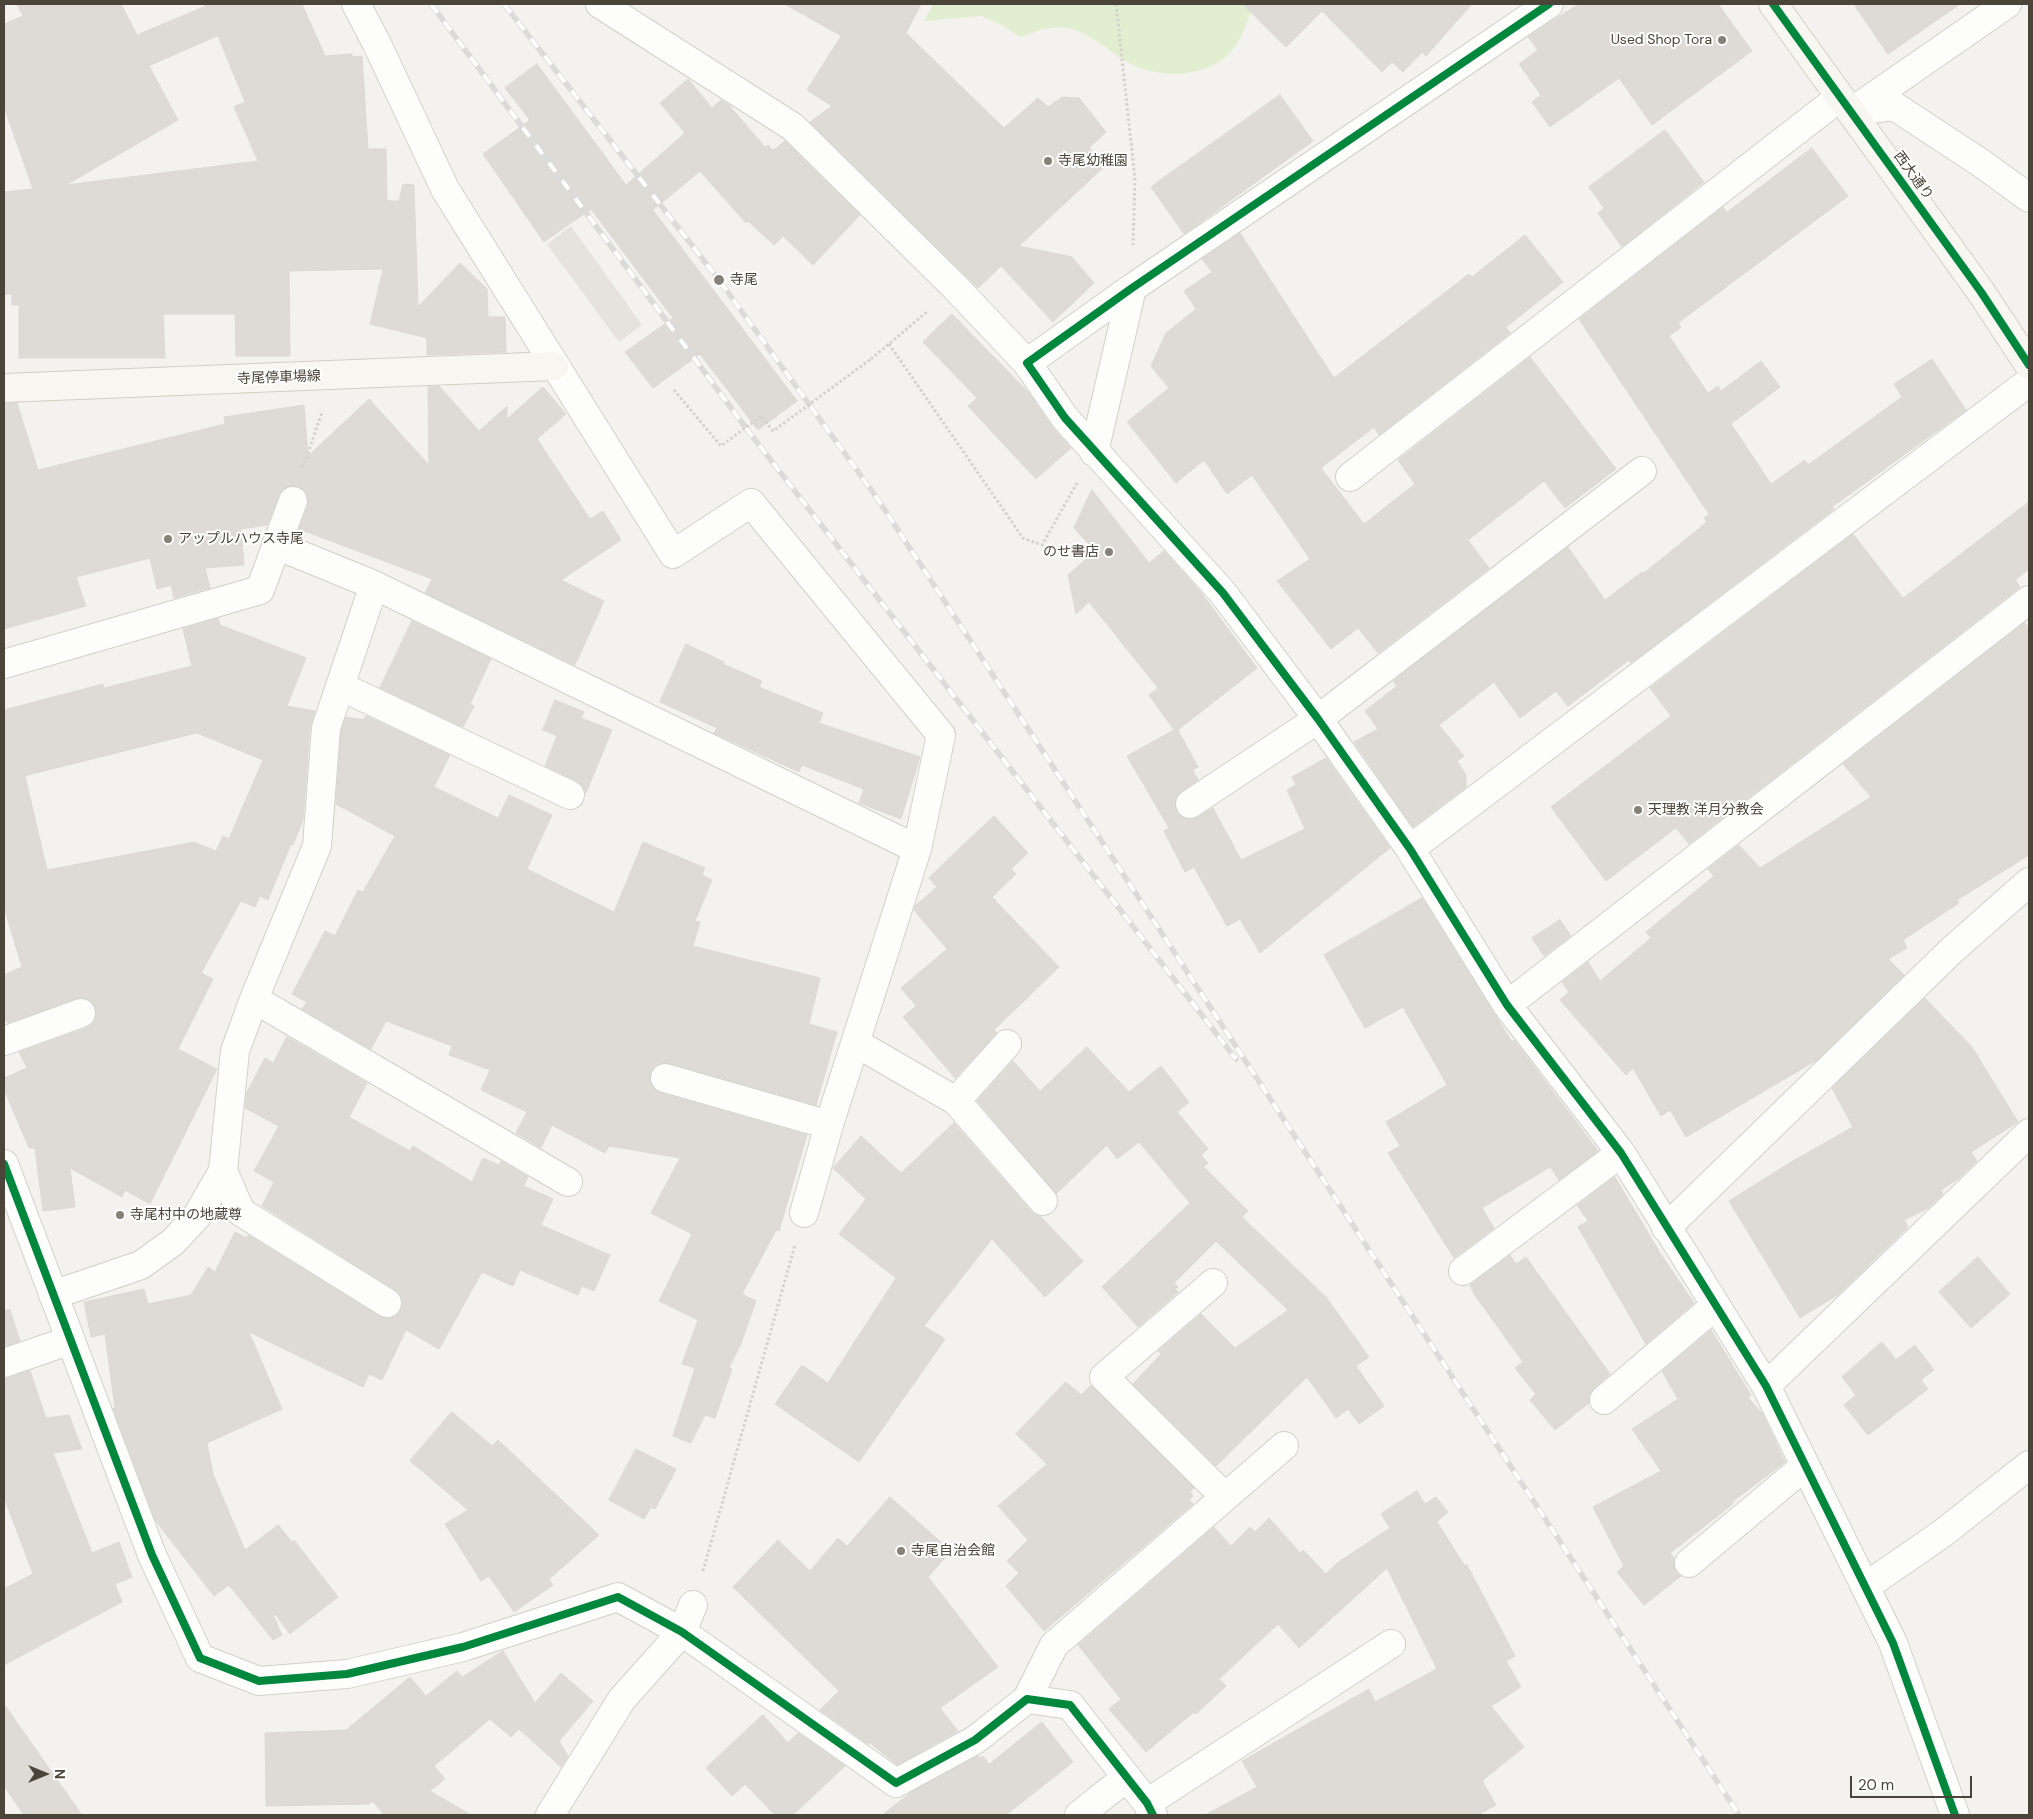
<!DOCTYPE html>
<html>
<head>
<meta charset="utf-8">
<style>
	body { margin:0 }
	#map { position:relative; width:2033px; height:1819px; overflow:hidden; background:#f4f2ee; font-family:"DM Sans",sans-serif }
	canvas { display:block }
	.frame { position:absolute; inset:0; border:5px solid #4b4439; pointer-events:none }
	.north { position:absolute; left:20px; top:1749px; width:50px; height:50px; -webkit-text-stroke:4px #fff; paint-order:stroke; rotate:90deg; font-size:14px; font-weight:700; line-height:20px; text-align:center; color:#4b4439 }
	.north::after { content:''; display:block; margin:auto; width:18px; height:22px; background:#4b4439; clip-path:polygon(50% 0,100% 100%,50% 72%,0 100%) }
	.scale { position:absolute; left:1850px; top:1776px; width:122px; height:22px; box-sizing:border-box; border:2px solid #4b4439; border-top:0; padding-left:6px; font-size:15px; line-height:18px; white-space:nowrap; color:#4b4439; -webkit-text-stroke:4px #fff; paint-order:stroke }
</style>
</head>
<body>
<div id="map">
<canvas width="2033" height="1819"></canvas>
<div class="frame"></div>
<div class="north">N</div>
<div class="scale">20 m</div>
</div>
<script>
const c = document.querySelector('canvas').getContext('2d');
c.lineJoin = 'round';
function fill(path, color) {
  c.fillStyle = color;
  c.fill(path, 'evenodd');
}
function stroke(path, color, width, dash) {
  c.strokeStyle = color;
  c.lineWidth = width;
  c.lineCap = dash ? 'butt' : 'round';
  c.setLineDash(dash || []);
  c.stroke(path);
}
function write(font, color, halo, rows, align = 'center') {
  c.font = font + ' "DM Sans","Noto Sans JP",sans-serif';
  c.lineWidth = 4;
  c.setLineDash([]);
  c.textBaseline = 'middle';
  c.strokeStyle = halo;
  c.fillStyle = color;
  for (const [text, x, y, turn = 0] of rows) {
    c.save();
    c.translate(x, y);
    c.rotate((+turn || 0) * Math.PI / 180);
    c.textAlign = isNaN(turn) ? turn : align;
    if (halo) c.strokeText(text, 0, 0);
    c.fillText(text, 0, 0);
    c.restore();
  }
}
const green = new Path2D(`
	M933 4H1254C1248 19 1242 39 1231 52 1207 78 1161 79 1131 64 1110 53 1095 36 1072 29 1055 24 1036 31 1020 37L1002 25 981 16 924 21Z`);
const parking = new Path2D(`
	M571 226 642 325 619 342 547 244Z`);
const building = new Path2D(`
	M17 4H121L137 35 206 6 205 4H302L325 56 352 54V57L362 56 368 149H386L387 201H399L403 184 414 185 418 307 460 263 487 289 488 317H505L506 352 427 355V338L370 324 383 269 289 271 290 356H236L235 314H163L165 358H19V305H12V294H4V192L33 189 4 107V24L23 16ZM218 36 245 102 234 107 258 161 66 185 178 120 149 66Z
	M785 4H921L906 33 1004 128 1038 98 1048 107 1062 97 1079 98 1106 132 1089 148 1105 166 1019 246 1072 257 1094 283 1053 322 1001 266 978 288 810 122 832 106 807 90 841 36Z
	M1243 4H1472L1426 56 1422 52 1403 72 1392 62 1382 72 1322 11 1286 47Z
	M1579 4H1718L1752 51 1652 125 1619 78 1550 127 1532 102 1541 95 1519 64 1538 50 1528 37Z
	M1854 4H1960L1888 54Z
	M537 64 626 185 685 133 660 103 688 79 712 108 721 100 728 104 765 147 768 145 773 150 785 141 860 215 813 265 783 236 774 245 748 221 746 223 700 171 653 210 797 401 758 430 700 354 653 388 625 352 673 318 591 209 544 242 483 154 530 120 505 88Z
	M1280 95 1313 141 1184 234 1151 187Z
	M1665 130 1704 182 1622 247 1598 213 1604 208 1589 187Z
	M1812 148 1848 196 1678 323 1681 327 1669 336 1708 393 1718 386 1721 391 1761 361 1780 387 1731 424 1771 484 1805 460 1808 465 1902 397 1894 384 1932 359 1966 410 1832 507 1834 509 1631 663 1629 660 1568 706 1556 691 1520 718 1494 682 1439 725 1464 756 1457 761 1466 775V787L1413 827 1354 742 1378 729 1365 711 1397 686 1393 681 1568 547 1605 600 1642 572 1644 573 1707 522 1704 518 1709 514 1579 319 1723 207 1727 212Z
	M1240 233 1334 378 1469 274 1472 277 1525 235 1563 282 1506 327 1510 333 1379 435 1374 427 1321 468 1364 524 1415 484 1398 460 1530 357 1616 469 1565 508 1544 481 1468 540 1489 568 1378 653 1358 628 1331 649 1277 581 1310 559 1252 475 1227 494 1204 460 1176 483 1127 422 1169 388 1151 366 1166 333 1196 309 1184 291 1212 272 1202 259Z
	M952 314 1029 393 1052 427 1071 448 1036 479 968 406 977 398 923 342Z
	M439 386 479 431 507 406V419L543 387 566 414 537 439 590 519 603 511 621 540 561 580 604 601 575 665 425 593 432 579 299 529 308 506V498L305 491 299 487 291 486 283 489 279 495 267 525 241 529 244 565 205 568 210 588 174 598 171 585 157 589 150 558 76 577 86 606 4 629V403H17L38 470 225 424 224 417 304 405 308 456 369 399 429 465 428 387Z
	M1092 490 1149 563 1164 551 1200 591 1257 668 1178 730 1198 767 1193 770 1198 780 1176 797 1174 804 1177 813 1184 818 1191 820 1213 808 1241 860 1305 829 1287 790 1296 785 1292 777 1326 758 1390 848 1260 953 1240 919 1227 926 1194 867 1185 872 1164 831 1169 828 1127 756 1174 730 1149 695 1158 688 1089 602 1076 614 1068 575 1095 551 1074 528Z
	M2029 502V569L2015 580 2020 587 1689 844 1676 828 1606 881 1551 807 1671 716 1650 688 1853 534 1903 598Z
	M218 618 220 625 306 658 287 706 315 711 310 727 303 820 293 845 291 844 268 900 260 896 255 907 241 901 201 973 213 979 178 1049 217 1069 150 1204 125 1190 122 1197 70 1168 75 1207 43 1211 35 1148H29L4 1089V1078L27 1068 19 1052 86 1028 93 1023 96 1015 95 1007 91 1001 83 998 7 1023 4 1017V975L22 967 4 907V710L103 684 104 688 192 666 183 629ZM197 733 263 760 229 839 223 836 216 851 194 842 47 870 25 776Z
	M412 621 491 659 470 704 474 706 463 727 380 688Z
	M2025 623 2029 629V855L1957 900 1959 903 1903 940 1907 948 1888 959 1904 975 1817 1060 1686 1137 1670 1110 1661 1116 1633 1068 1626 1075 1560 1000 1569 992 1562 982 1588 962 1600 981 1651 938 1646 932 1714 876 1708 869 1739 845 1760 868 1871 797 1843 764Z
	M686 644 724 662 723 664 762 681 759 687 823 713 819 723 920 757 901 819 859 803 864 789 802 765 799 772 714 733 717 728 660 702Z
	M555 700 584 712 581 718 612 730 586 793 577 781 545 766 557 736 543 730Z
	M366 716 450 755 434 787 498 818 509 795 552 815 527 869 614 912 643 842 705 868 702 875 712 880 695 921 700 922 693 946 820 978 809 1024 837 1032 816 1105 669 1063H662L655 1066 650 1074V1081L653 1088 661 1093 807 1135 779 1231 776 1230 742 1294 756 1301 740 1346 729 1368 732 1369 715 1418 705 1415 691 1443 673 1436 695 1368 682 1364 698 1320 659 1301 692 1234 651 1213 680 1158 609 1146 605 1153 552 1125 541 1148 516 1133 527 1112 481 1090 490 1070 449 1055 452 1046 386 1021 371 1049 302 1009 307 1002 292 994 325 931 335 936 358 890 363 892 395 836 336 804 341 731 346 717 364 720Z
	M994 816 1028 853 1011 869 1016 874 992 897 1059 967 994 1030 997 1033 955 1078 903 1017 916 1006 901 988 947 949 914 910 915 906 937 887 929 878Z
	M1422 898 1512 1042 1514 1040 1598 1151 1559 1180 1550 1167 1482 1208 1494 1228 1454 1258 1388 1153 1400 1146 1386 1122 1447 1085 1403 1007 1365 1028 1324 955Z
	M1560 920 1571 936 1544 956 1532 938Z
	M1925 998 1972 1047 2018 1122 1971 1152 1977 1161 1959 1178 1941 1190 1943 1194 1927 1209 1904 1220 1907 1224V1228L1839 1294 1800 1318 1729 1201 1791 1162 1853 1127 1832 1088Z
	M287 1037 367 1083 349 1117 410 1151 413 1146 472 1182 483 1158 499 1165 501 1161 528 1177 524 1186 553 1199 541 1225 610 1255 594 1291 582 1286 578 1295 520 1270 513 1286 482 1272 439 1349 406 1330 382 1380 369 1374 363 1387 249 1332 282 1409 207 1443 213 1474 245 1550 278 1525 292 1542 294 1540 338 1597 290 1634 275 1614 273 1615 282 1635 273 1640 229 1585 214 1596 155 1520 113 1408H115L105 1334 91 1337 84 1302 144 1289 148 1304 191 1295 208 1267 215 1272 235 1232 246 1238 248 1235 379 1316 387 1319 394 1317 400 1312 403 1303 400 1295 395 1290 262 1206 274 1182 254 1171 279 1126 245 1108 247 1092 265 1058 273 1063Z
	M1087 1047 1129 1092 1161 1066 1189 1102 1177 1112 1208 1149 1201 1155 1208 1163 1204 1167 1248 1211 1242 1217 1326 1297 1369 1357 1356 1366 1384 1406 1359 1424 1348 1409 1336 1418 1307 1377 1216 1466 1133 1384 1161 1354 1158 1351 1201 1314 1235 1348 1288 1310 1216 1241 1174 1283 1178 1287 1175 1289 1178 1292 1138 1327 1102 1287 1190 1203 1139 1142 1117 1159 1107 1145 1056 1194 977 1101 1013 1061 1040 1091Z
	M954 1123 1031 1211 1040 1216 1083 1261 1045 1297 992 1239 924 1326 945 1339 859 1462 775 1404 802 1365 828 1383 896 1278 839 1234 866 1199 833 1168 861 1136 901 1173Z
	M1615 1177 1660 1253 1694 1303 1646 1344 1578 1227 1588 1221 1577 1205Z
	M1510 1255 1516 1264 1526 1257 1610 1374 1594 1388 1589 1395V1403L1555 1430 1530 1400 1536 1394 1515 1368 1523 1362 1474 1294 1470 1285Z
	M1978 1257 2010 1294 1971 1328 1939 1292Z
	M10 1310 20 1341 4 1347V1311Z
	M1711 1330 1751 1395 1748 1398 1762 1413 1785 1462 1732 1502 1733 1504 1670 1553 1674 1558V1566L1677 1573 1681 1576 1644 1605 1617 1572 1624 1566 1593 1507 1661 1471 1632 1429 1678 1399 1662 1371Z
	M1882 1342 1896 1360 1915 1345 1934 1370 1921 1380 1928 1389 1868 1435 1844 1405 1856 1395 1842 1377Z
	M30 1371 46 1418 69 1415 82 1449 53 1453 92 1553 119 1542 132 1577 115 1584 122 1602 4 1665V1589L33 1574 4 1497V1378Z
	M1066 1382 1081 1395 1091 1385 1194 1488 1190 1492 1193 1496 1189 1500 1193 1504 1044 1631 1006 1586 1019 1573 1007 1561 1028 1540 998 1506 1047 1464 1016 1434Z
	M452 1412 492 1446 498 1440 599 1535 549 1579 553 1585 514 1612 489 1576 481 1581 445 1524 468 1510 410 1461Z
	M636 1449 676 1469 655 1509 651 1507 644 1519 609 1500Z
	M1417 1491 1425 1504 1436 1497 1448 1512 1437 1522 1465 1566 1467 1565 1515 1656 1506 1661 1521 1687 1491 1706 1524 1747 1482 1781 1496 1805 1478 1815H1205L1257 1787 1242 1761 1369 1689 1375 1702 1437 1669 1387 1568 1299 1648 1278 1624 1219 1679 1226 1686 1196 1714 1194 1712 1146 1752 1109 1709 1121 1699 1078 1645 1214 1527 1231 1546 1250 1527 1255 1532 1269 1518 1300 1553 1303 1550 1326 1574 1337 1563 1390 1528 1381 1514Z
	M890 1497 951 1551 928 1577 998 1667 940 1708 958 1731 897 1765 869 1742 868 1744 820 1710 839 1691 733 1587 778 1540 810 1571 838 1538 847 1546Z
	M503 1651 535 1703 561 1673 593 1701 559 1741 568 1756 561 1767 519 1729 511 1737 490 1719 434 1766 445 1779 430 1791 471 1815H384L373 1801 369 1804 266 1806 265 1733 346 1730 410 1677 426 1696 457 1671 462 1677Z
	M4 1704 82 1815H24L4 1786Z
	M763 1715 788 1743 798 1733 845 1766 793 1815H775L745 1784 732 1796 706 1768Z
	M1042 1722 1073 1762 1006 1815H882L913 1791 978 1756 980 1758 983 1756 989 1764Z`);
const path = new Path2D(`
	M1116 4 1135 179 1133 245
	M889 344 1023 538 1042 545 1077 483
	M871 359 928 311
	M303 468 322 412
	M703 1571 795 1245`);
const street = new Path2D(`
	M356 4 377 44 445 189 673 554 751 503 941 735 917 849 829 1125 804 1213
	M600 4 793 127 955 287 1027 363
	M1549 4 1132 288 1027 363 1065 418 1223 593 1318 719 1410 849 1507 1005 1621 1153 1766 1386 1893 1643 1955 1815
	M1854 110 2007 4
	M1851 112 1894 106 1981 163 2029 198
	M1094 452 1132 288
	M1350 477 1840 97
	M276 545 374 585 326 728 317 846 254 999 235 1051 223 1171 241 1212 387 1303
	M374 585 917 849
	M4 664 260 590 293 501
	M340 686 570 795
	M1190 804 1318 719 1642 471
	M1410 849 2029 382
	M254 999 568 1182
	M1507 1005 2029 600
	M4 1041 81 1013
	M856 1043 956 1101 1043 1201
	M665 1078 829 1125
	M956 1101 1007 1044
	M4 1164 152 1555 200 1658 259 1681 347 1674 463 1647 618 1597 682 1632 896 1783 975 1740 1027 1699 1070 1705 1147 1803 1153 1815
	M1666 1228 1951 951 2029 882
	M1463 1271 1621 1153
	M1213 1283 1104 1377 1225 1497
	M53 1295 141 1265 173 1242 197 1216 223 1171
	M4 1363 71 1340
	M1766 1386 2029 1133
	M1604 1400 1715 1306
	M1689 1563 1805 1466
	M1865 1587 1943 1533 2029 1465
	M1027 1699 1054 1645 1284 1446
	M1147 1803 1391 1644
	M550 1815 622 1699 682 1632 693 1605
	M1079 1815 1127 1777`);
const secondary = new Path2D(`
	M1773 4 1981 292 2029 365
	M4 388 554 366`);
const rail = new Path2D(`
	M431 4 749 432 1236 1059
	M504 4 719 280 877 498 1739 1815`);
const pathBridge = new Path2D(`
	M674 390 721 446 761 416 773 431 871 359`);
const cycleway = new Path2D(`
	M1549 4 1132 288 1027 363 1065 418 1223 593 1318 719 1410 849 1507 1005 1621 1153 1766 1386 1893 1643 1955 1815
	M1773 4 1981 292 2029 365
	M4 1164 152 1555 200 1658 259 1681 347 1674 463 1647 618 1597 682 1632 896 1783 975 1740 1027 1699 1070 1705 1147 1803 1153 1815`);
const markers = [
	[1722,40,5,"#868178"],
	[1048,161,5,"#868178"],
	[719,280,6,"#868178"],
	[168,539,5,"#868178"],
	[1109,552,5,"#868178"],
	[1638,810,5,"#868178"],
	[120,1215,5,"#868178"],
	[901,1551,5,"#868178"]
];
const poiNames = [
	["Used Shop Tora",1712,40,"right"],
	["寺尾幼稚園",1058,161],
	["寺尾",730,280],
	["アップルハウス寺尾",178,539],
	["のせ書店",1099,552,"right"],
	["天理教 洋月分教会",1648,810],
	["寺尾村中の地蔵尊",130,1215],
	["寺尾自治会館",911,1551]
];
const streetNames = [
	["西大通り",1913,176,54],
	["寺尾停車場線",279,378,-2]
];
fill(green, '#e1eecf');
fill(parking, '#e6e3df');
fill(building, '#dedbd6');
stroke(building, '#dcd9d4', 1);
stroke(street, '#d2d0cb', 30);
stroke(secondary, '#d3cfc5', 30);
stroke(path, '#d3d2cc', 3, [2.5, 2.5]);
stroke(street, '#fdfdfc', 28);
stroke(secondary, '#f7f6f1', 28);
stroke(rail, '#dbdbda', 5.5);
stroke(rail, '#fff', 4, [11]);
stroke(pathBridge, '#d3d2cc', 3, [2.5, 2.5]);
stroke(cycleway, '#00873e', 8);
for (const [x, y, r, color] of markers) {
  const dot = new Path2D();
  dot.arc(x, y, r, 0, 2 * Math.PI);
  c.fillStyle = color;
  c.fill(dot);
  stroke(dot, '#fff', 2);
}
write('14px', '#4b4439', '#fff', poiNames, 'left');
write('14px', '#4b4439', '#fff', streetNames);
</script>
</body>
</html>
